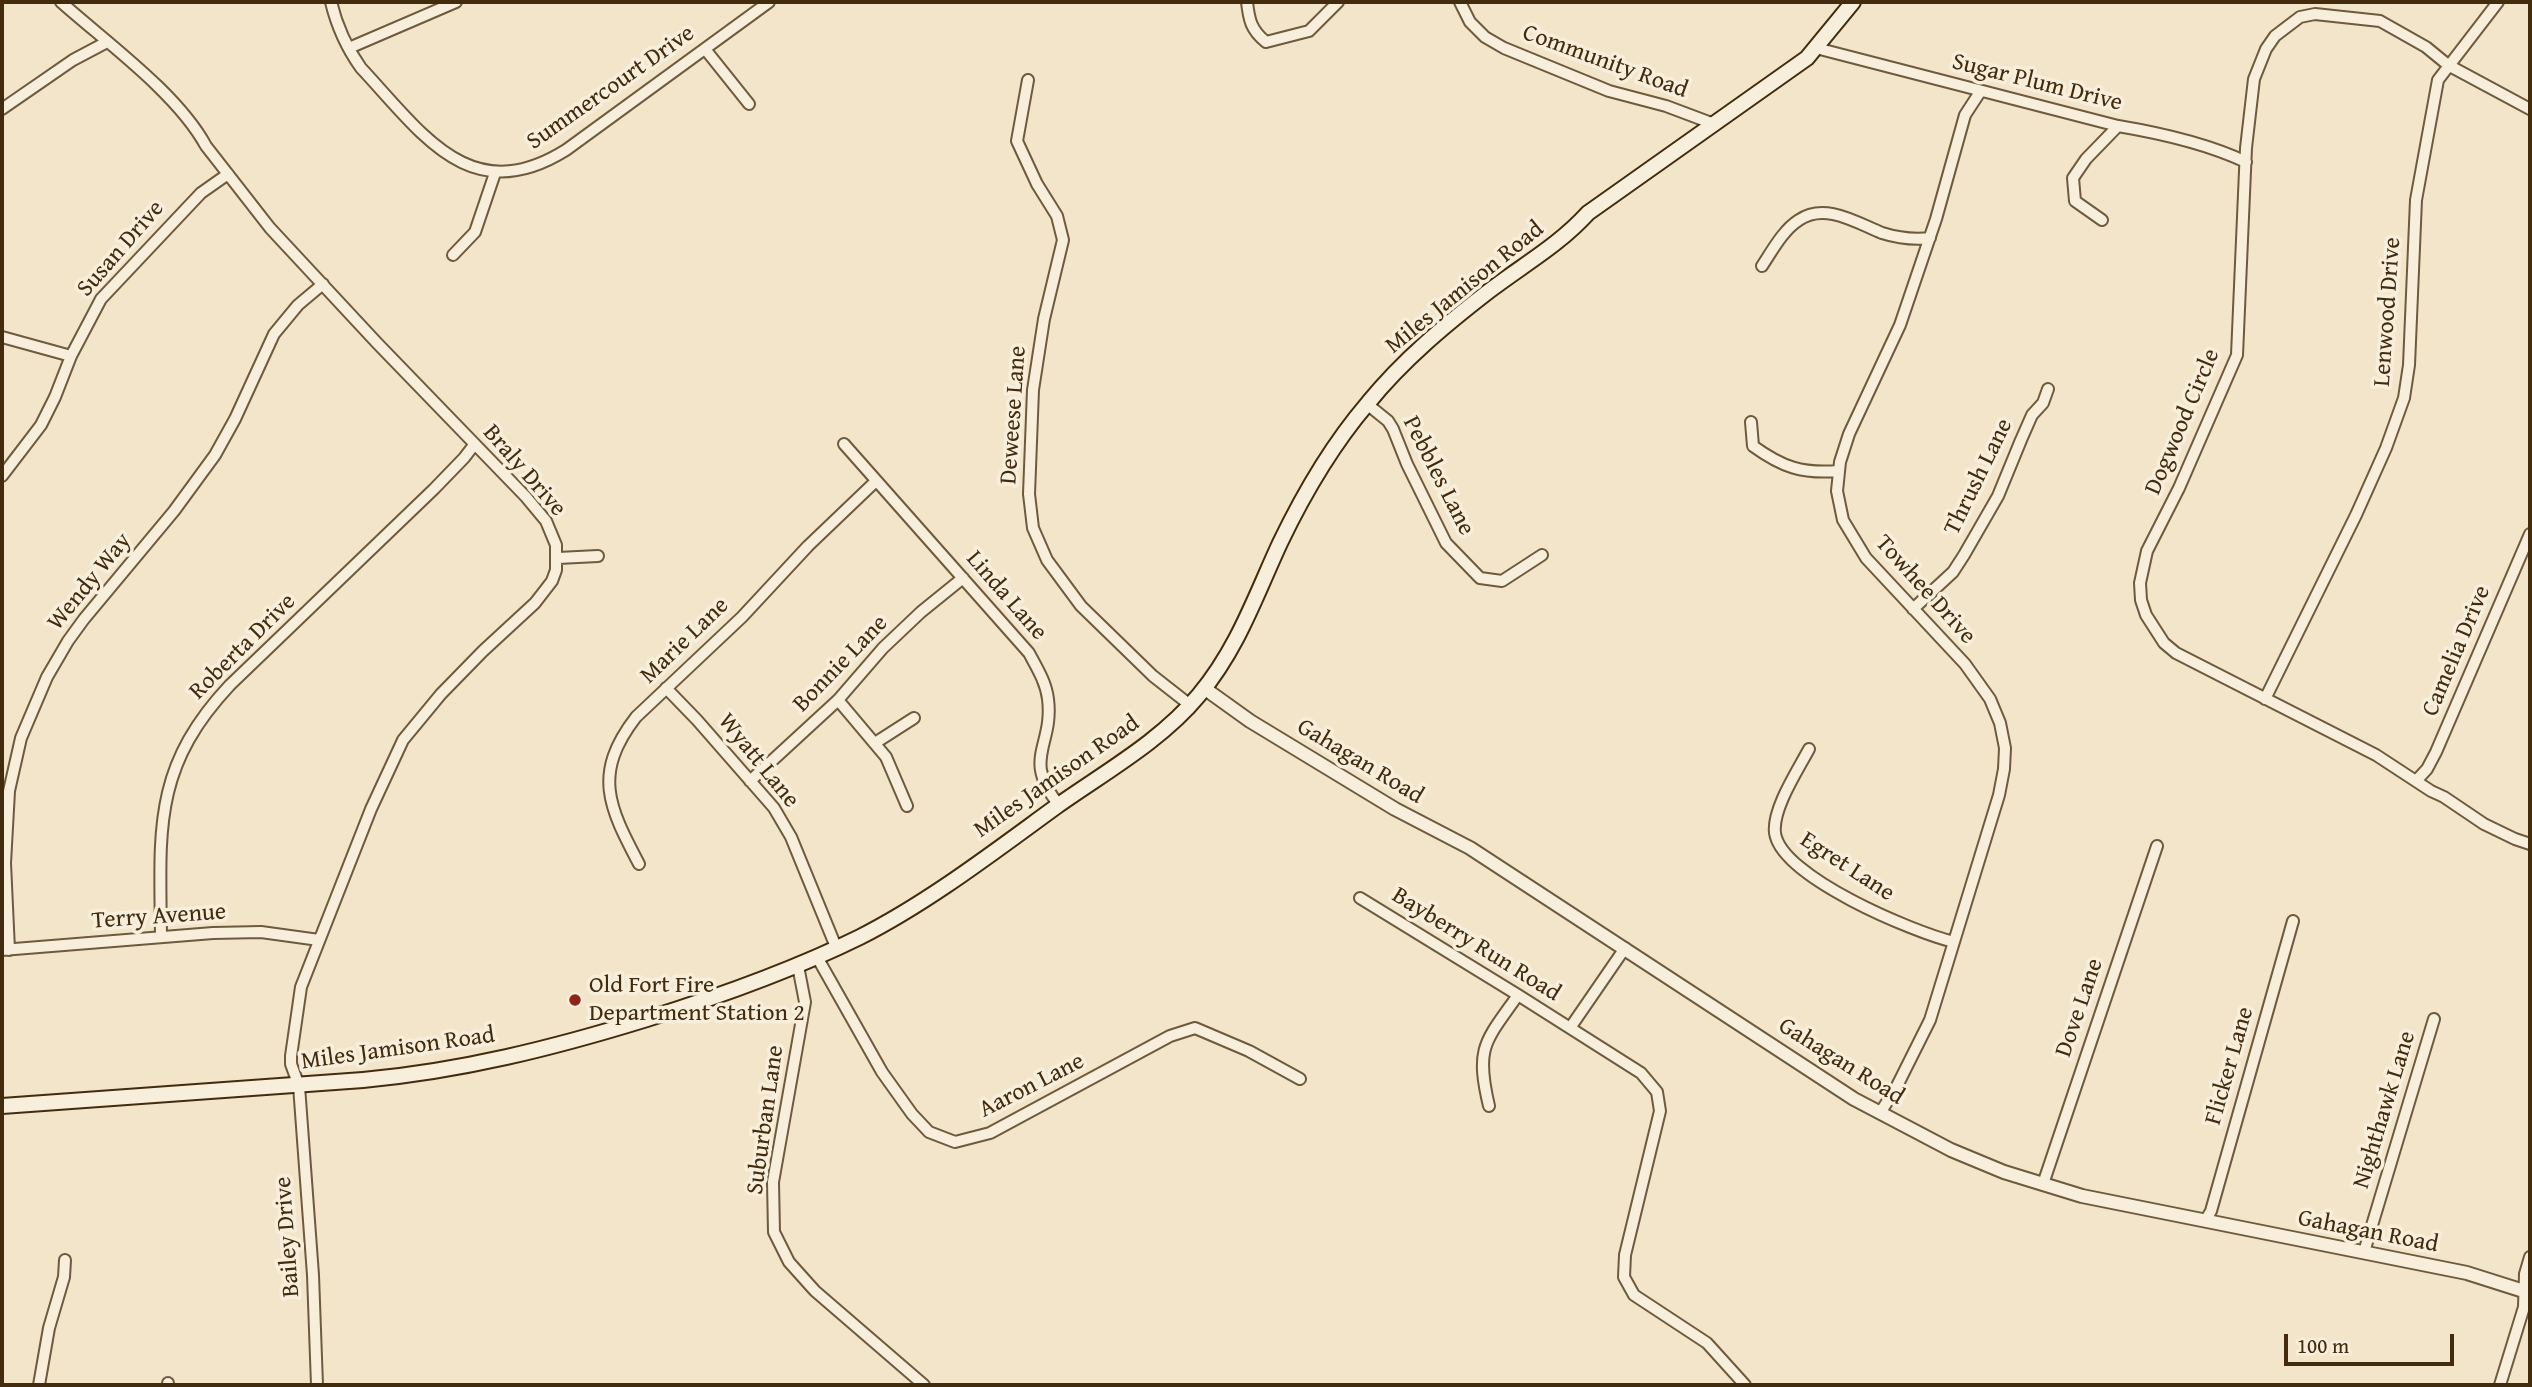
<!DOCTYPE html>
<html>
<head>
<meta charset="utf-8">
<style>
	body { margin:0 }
	#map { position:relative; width:2532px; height:1387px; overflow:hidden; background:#f2e5c9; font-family:"Gentium Book Plus",serif }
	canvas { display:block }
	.frame { position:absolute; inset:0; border:4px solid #422c0d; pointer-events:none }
	.scale { position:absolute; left:2284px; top:1334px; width:170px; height:32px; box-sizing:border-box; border:4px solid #422c0d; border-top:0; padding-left:9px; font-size:21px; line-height:24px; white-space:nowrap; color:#422c0d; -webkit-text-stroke:5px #f7eedc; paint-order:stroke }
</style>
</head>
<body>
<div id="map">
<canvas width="2532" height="1387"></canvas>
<div class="frame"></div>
<div class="scale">100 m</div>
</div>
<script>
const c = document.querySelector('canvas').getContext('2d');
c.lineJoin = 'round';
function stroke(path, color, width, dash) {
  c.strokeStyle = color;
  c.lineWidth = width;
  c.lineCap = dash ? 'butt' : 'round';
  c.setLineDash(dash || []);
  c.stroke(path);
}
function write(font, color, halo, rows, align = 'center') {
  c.font = font + ' "Gentium Book Plus",serif';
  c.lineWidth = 7;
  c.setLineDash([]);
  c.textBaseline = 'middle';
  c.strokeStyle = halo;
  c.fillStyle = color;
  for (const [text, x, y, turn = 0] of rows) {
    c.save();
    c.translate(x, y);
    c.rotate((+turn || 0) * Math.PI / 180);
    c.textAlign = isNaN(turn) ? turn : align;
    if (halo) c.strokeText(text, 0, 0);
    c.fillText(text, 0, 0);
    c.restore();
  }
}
const minor = new Path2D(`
	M61 2C107 43 177 93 206 146L270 228 377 343 526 497 546 521 556 545V570L552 581 535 603 483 651 441 694 403 740 371 809 301 987 291 1056V1064L299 1086 313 1275 317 1385
	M331 2C337 27 346 47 361 68 422 133 470 210 566 150L769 2
	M1247 2C1249 20 1251 30 1266 42L1309 31 1338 2
	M1460 2 1470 22 1485 37 1504 48 1609 91 1666 106 1714 124
	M349 48 456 2
	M1816 48 2118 126C2160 133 2208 144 2246 162
	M705 49 749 104
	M1028 80 1017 141 1037 184 1057 216 1063 240 1044 319 1033 390 1029 494 1033 528 1047 560 1081 606 1153 676 1190 705
	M2 109 73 60 107 42
	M2530 109 2448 65 2426 47 2380 21 2315 14 2300 17 2275 36 2266 49 2254 79 2246 148 2237 355 2179 488 2147 551 2140 583 2141 600 2146 615 2164 643 2176 653 2376 755 2431 791 2444 797 2484 824 2515 839 2530 844
	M2102 220 2075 201 2073 178 2086 159 2118 126
	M453 255 475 232 495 173
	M1762 266C1772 251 1783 230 1799 220 1825 202 1857 223 1882 233 1898 238 1913 240 1930 238
	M2 337 71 356
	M1367 404 1388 421 1393 429 1407 464 1446 543 1480 578 1502 581 1542 555
	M1751 422 1753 446C1782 467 1802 474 1838 471
	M844 444 1029 653C1037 668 1046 682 1048 699 1054 747 1021 758 1059 805
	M2 476 41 425 55 397 71 356 101 299 201 193 228 174
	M558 558 598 556
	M1913 609 1953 572 1964 555 1998 496 2021 440 2032 415 2043 403 2048 389
	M666 688 697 720 774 808 791 837 836 947
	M2265 699 2356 515 2386 448 2404 398 2409 365 2416 200 2438 80 2498 2
	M838 700 886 757 907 806
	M875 743 914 718
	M1809 749C1798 770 1772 809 1775 833 1781 877 1913 932 1954 942
	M750 781 838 700 883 648 921 612 963 578
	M2416 781 2427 769 2436 752 2530 534
	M639 864C609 807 592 774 636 717L742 617 808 546 876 481
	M1360 898 1518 995 1641 1073 1657 1092 1660 1111 1625 1255 1624 1277 1634 1295 1707 1343 1745 1385
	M161 937C160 831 152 768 230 685L434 489 464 458 474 445
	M2 950 213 933 261 932 319 940
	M9 950 5 863 9 791 21 738 47 677 68 641 84 619 174 511 215 455 235 419 274 334 298 305 323 284
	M817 957 882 1072 912 1114 929 1132 955 1142 990 1133 1170 1036 1195 1028 1249 1051 1300 1079
	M798 966 805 1002 773 1182 774 1232 789 1262 815 1291 924 1385
	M1570 1028 1625 948
	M1489 1106C1475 1047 1485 1042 1518 995
	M1880 1113 1896 1088 1930 1020 1999 795 2004 769 2005 748 2000 723 1990 699 1965 664 1866 558 1843 520 1837 491 1840 462 1849 434 1900 325 1936 219 1965 115 1980 92
	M2043 1184 2157 846
	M2205 1221 2211 1211 2293 921
	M2364 1252 2434 1019
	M39 1385 49 1328 64 1277 65 1260
	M168 1385V1383
	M2500 1385 2524 1307 2525 1274 2530 1257`);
const tertiary = new Path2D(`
	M1204 688 1250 721 1395 809 1470 848 1854 1099 1951 1150 2004 1172 2082 1196 2467 1273 2530 1293`);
const secondary = new Path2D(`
	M2 1106 363 1080C461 1071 553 1048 647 1019 720 996 791 971 860 937 929 902 995 851 1057 806 1105 772 1161 741 1199 695 1238 648 1255 597 1280 543 1304 493 1332 445 1368 403 1403 360 1445 325 1489 291 1523 265 1559 245 1588 213L1807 58 1853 2`);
const markers = [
	[575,1000,7,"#8f2418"]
];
const streetNames = [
	["Community Road",1605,62,20],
	["Sugar Plum Drive",2037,83,14],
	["Summercourt Drive",611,88,-35],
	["Susan Drive",121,249,-49],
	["Miles Jamison Road",1465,288,-39],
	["Lenwood Drive",2388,312,-86],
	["Deweese Lane",1014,415,-86],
	["Dogwood Circle",2183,422,-67],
	["Braly Drive",524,471,49],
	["Pebbles Lane",1438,476,63],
	["Thrush Lane",1979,477,-64],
	["Wendy Way",90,582,-51],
	["Towhee Drive",1925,590,48],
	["Linda Lane",1006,596,49],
	["Marie Lane",685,641,-44],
	["Roberta Drive",243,647,-45],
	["Camelia Drive",2457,651,-67],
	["Bonnie Lane",841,664,-46],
	["Wyatt Lane",758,761,51],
	["Gahagan Road",1360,762,31],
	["Miles Jamison Road",1057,777,-35],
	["Egret Lane",1847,867,33],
	["Terry Avenue",159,917,-4],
	["Bayberry Run Road",1476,945,32],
	["Dove Lane",2080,1008,-71],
	["Miles Jamison Road",398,1049,-8],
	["Gahagan Road",1841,1062,32],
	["Flicker Lane",2230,1066,-74],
	["Aaron Lane",1032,1086,-27],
	["Nighthawk Lane",2385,1110,-73],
	["Suburban Lane",766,1120,-82],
	["Gahagan Road",2368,1232,11],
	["Bailey Drive",288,1237,-94]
];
const poiNames = [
	["Old Fort Fire",589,986],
	["Department Station 2",589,1014]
];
stroke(minor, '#6e5a3c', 14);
stroke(tertiary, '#6e5a3c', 16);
stroke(secondary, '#422c0d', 18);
stroke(minor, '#f7eedc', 10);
stroke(tertiary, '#f7eedc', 12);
stroke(secondary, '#f7eedc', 14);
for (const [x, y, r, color] of markers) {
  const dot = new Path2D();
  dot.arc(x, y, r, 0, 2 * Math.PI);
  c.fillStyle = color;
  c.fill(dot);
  stroke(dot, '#f7eedc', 2.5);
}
write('24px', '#422c0d', '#f7eedc', streetNames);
write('24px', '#422c0d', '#f7eedc', poiNames, 'left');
</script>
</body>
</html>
